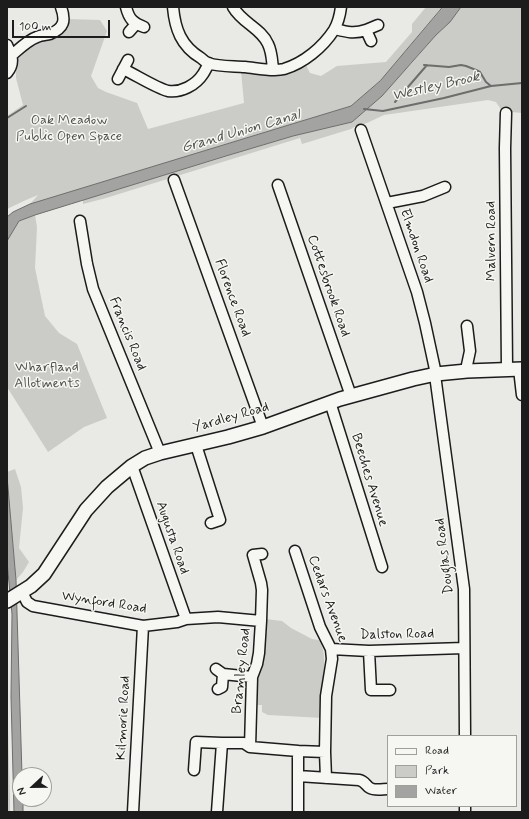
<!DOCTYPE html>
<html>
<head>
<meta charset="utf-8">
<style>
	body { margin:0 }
	#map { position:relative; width:529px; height:819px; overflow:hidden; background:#e9e9e5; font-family:Mynerve,sans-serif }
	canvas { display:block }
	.frame { position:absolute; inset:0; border:8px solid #1c1c1c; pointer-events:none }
	.legend { position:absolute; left:387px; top:735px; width:130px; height:72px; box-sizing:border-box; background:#f6f6f2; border:1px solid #9f9f9c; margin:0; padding:5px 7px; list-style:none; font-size:12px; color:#1c1c1c }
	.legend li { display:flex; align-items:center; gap:8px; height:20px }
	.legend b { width:20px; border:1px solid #9f9f9c }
	.north { position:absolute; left:12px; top:767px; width:40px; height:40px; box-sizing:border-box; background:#f6f6f2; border:1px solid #9f9f9c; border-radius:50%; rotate:248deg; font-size:11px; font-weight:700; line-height:16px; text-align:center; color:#1c1c1c }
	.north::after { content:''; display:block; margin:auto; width:14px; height:18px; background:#1c1c1c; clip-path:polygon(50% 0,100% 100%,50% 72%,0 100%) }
	.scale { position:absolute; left:12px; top:20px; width:98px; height:18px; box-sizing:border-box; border:2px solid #1c1c1c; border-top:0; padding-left:5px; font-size:12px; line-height:14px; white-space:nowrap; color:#1c1c1c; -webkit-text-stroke:3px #f6f6f2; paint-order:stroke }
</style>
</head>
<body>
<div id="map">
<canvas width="529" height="819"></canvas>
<div class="frame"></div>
<ul class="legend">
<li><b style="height:5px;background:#f6f6f2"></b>Road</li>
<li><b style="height:11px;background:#cbcbc7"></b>Park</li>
<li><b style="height:11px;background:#a3a3a1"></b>Water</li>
</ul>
<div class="north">N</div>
<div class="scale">100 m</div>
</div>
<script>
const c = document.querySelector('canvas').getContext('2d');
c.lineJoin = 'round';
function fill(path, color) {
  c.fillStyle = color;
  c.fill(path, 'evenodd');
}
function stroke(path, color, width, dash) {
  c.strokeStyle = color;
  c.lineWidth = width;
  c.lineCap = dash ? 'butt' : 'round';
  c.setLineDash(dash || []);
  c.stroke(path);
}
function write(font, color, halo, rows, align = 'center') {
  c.font = font + ' Mynerve,sans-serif';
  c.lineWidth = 3;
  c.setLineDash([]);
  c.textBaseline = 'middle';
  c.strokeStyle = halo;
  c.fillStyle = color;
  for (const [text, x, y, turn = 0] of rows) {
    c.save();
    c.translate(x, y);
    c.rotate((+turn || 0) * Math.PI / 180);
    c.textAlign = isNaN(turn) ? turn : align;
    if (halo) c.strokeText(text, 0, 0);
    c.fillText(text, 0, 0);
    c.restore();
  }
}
const green = new Path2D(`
	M426 7H443L380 81 351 106 30 204 38 195 26 200 7 209V116L23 105 16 78V69L17 65V55L67 19 100 20 107 31 91 76 98 88 106 92 137 103 148 129 244 103 241 71 280 76 305 63 310 73 321 76 337 66 386 62 412 32V24Z
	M461 7H522V113L502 111 496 102 488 100 384 115 367 123 354 127 351 129 302 144 300 138 106 198 83 204V200L293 136 352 122 412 63 436 35 450 22Z
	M35 215 37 227 35 268 45 316 59 333 77 344 107 418 84 427 48 452 7 387V241L19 221Z
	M15 469 21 487 23 508 19 548 29 562 23 572 16 580 7 476V472Z
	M265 619 282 621 291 628 312 639 319 640C328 655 323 673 322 689 321 699 322 709 323 718L268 715 262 712V705H256L257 680 261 668 263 653Z
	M7 689 10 802V812H7Z`);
const water = new Path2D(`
	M443 7H461L450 22 436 35 382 96 352 122 293 136 226 156 35 215 19 221 7 241V217L13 212 30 204 351 106 380 81Z
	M7 476 16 580 22 775H20V799H23V812H14L11 697 12 614 7 562Z`);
const stream = new Path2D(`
	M424 65 449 67 461 65 466 66 476 70 480 72 486 82 491 86
	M395 102 427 65
	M364 109 383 111 444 98 491 86 522 83
	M7 118 26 106`);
const minor = new Path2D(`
	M126 7C129 19 133 23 144 27
	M173 7C175 29 181 46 201 58 203 60 206 62 208 63 219 67 233 66 245 67 256 68 273 72 284 69 304 63 323 47 334 30 338 23 340 15 341 7
	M233 7C242 23 261 28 268 44 272 52 272 61 273 69
	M335 29C347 32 354 34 366 30
	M129 32 136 24
	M371 41 366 30 378 25
	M7 45C12 56 15 63 7 73
	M12 55C19 49 28 40 37 37 41 35 46 35 50 34 64 28 66 21 61 7
	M123 69C136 75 156 88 168 91 181 93 196 85 203 74 205 71 207 67 209 63
	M118 79 128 60
	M506 113 505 148 507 369
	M361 130 417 292 425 323 436 374
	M174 180 263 427
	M278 185 351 396
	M387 203 423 196 445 187
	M80 221 87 264 93 289 160 453
	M467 326 470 351 467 365V371
	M519 369 522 395
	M435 375 464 589 465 736
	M330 402 382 567
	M196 445 220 520 211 523
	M132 466 186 619
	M295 551 320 627 331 649 332 659 326 696 325 752
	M22 592 27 602 33 606 143 626 177 622 186 619 218 617 261 621
	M331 649 369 651 464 648
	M369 651 371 690H390
	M216 669 223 674 222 687 218 689
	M223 674 252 677
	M250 747 252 677 257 664 259 653 261 621 262 590 261 583 253 555 262 554
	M194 770 196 742 222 743
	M298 776V812
	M326 778 325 752 298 751V776L359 780C365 781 366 786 370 788 375 791 383 789 388 789
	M465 806V812
	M133 812 143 626
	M217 812 222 743H244L250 747 298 751`);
const major = new Path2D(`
	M7 601 31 586 44 574 86 510 107 487 132 466 145 458 160 453 228 437 263 427 340 399 413 379 436 374 467 371 522 369`);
const parkNames = [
	["Oak Meadow",69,121],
	["Public Open Space",69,137],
	["Wharfland",47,368],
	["Allotments",47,384]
];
const streetNames = [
	["Malvern Road",492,241,-90],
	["Elmdon Road",416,246,71],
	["Cottesbrook Road",328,286,71],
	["Florence Road",232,298,70],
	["Francis Road",127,334,68],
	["Yardley Road",231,418,-16],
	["Beeches Avenue",369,480,73],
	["Augusta Road",172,538,71],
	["Douglas Road",445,556,-97],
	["Cedars Avenue",327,599,70],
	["Wynford Road",104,603,9],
	["Dalston Road",397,635,-1],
	["Bramley Road",242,671,-84],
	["Kilmorie Road",124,718,-87]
];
const waterNames = [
	["Westley Brook",436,87,-13],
	["Grand Union Canal",241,132,-16]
];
fill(green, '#cbcbc7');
fill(water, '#a3a3a1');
stroke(water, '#6d6d6c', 1);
stroke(stream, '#6d6d6c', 2);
stroke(minor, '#1c1c1c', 13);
stroke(major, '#1c1c1c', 16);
stroke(minor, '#f6f6f2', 10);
stroke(major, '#f6f6f2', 13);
write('14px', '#51514f', '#f6f6f2', parkNames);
write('14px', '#1c1c1c', '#f6f6f2', streetNames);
write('italic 15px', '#525251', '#f6f6f2', waterNames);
</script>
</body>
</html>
